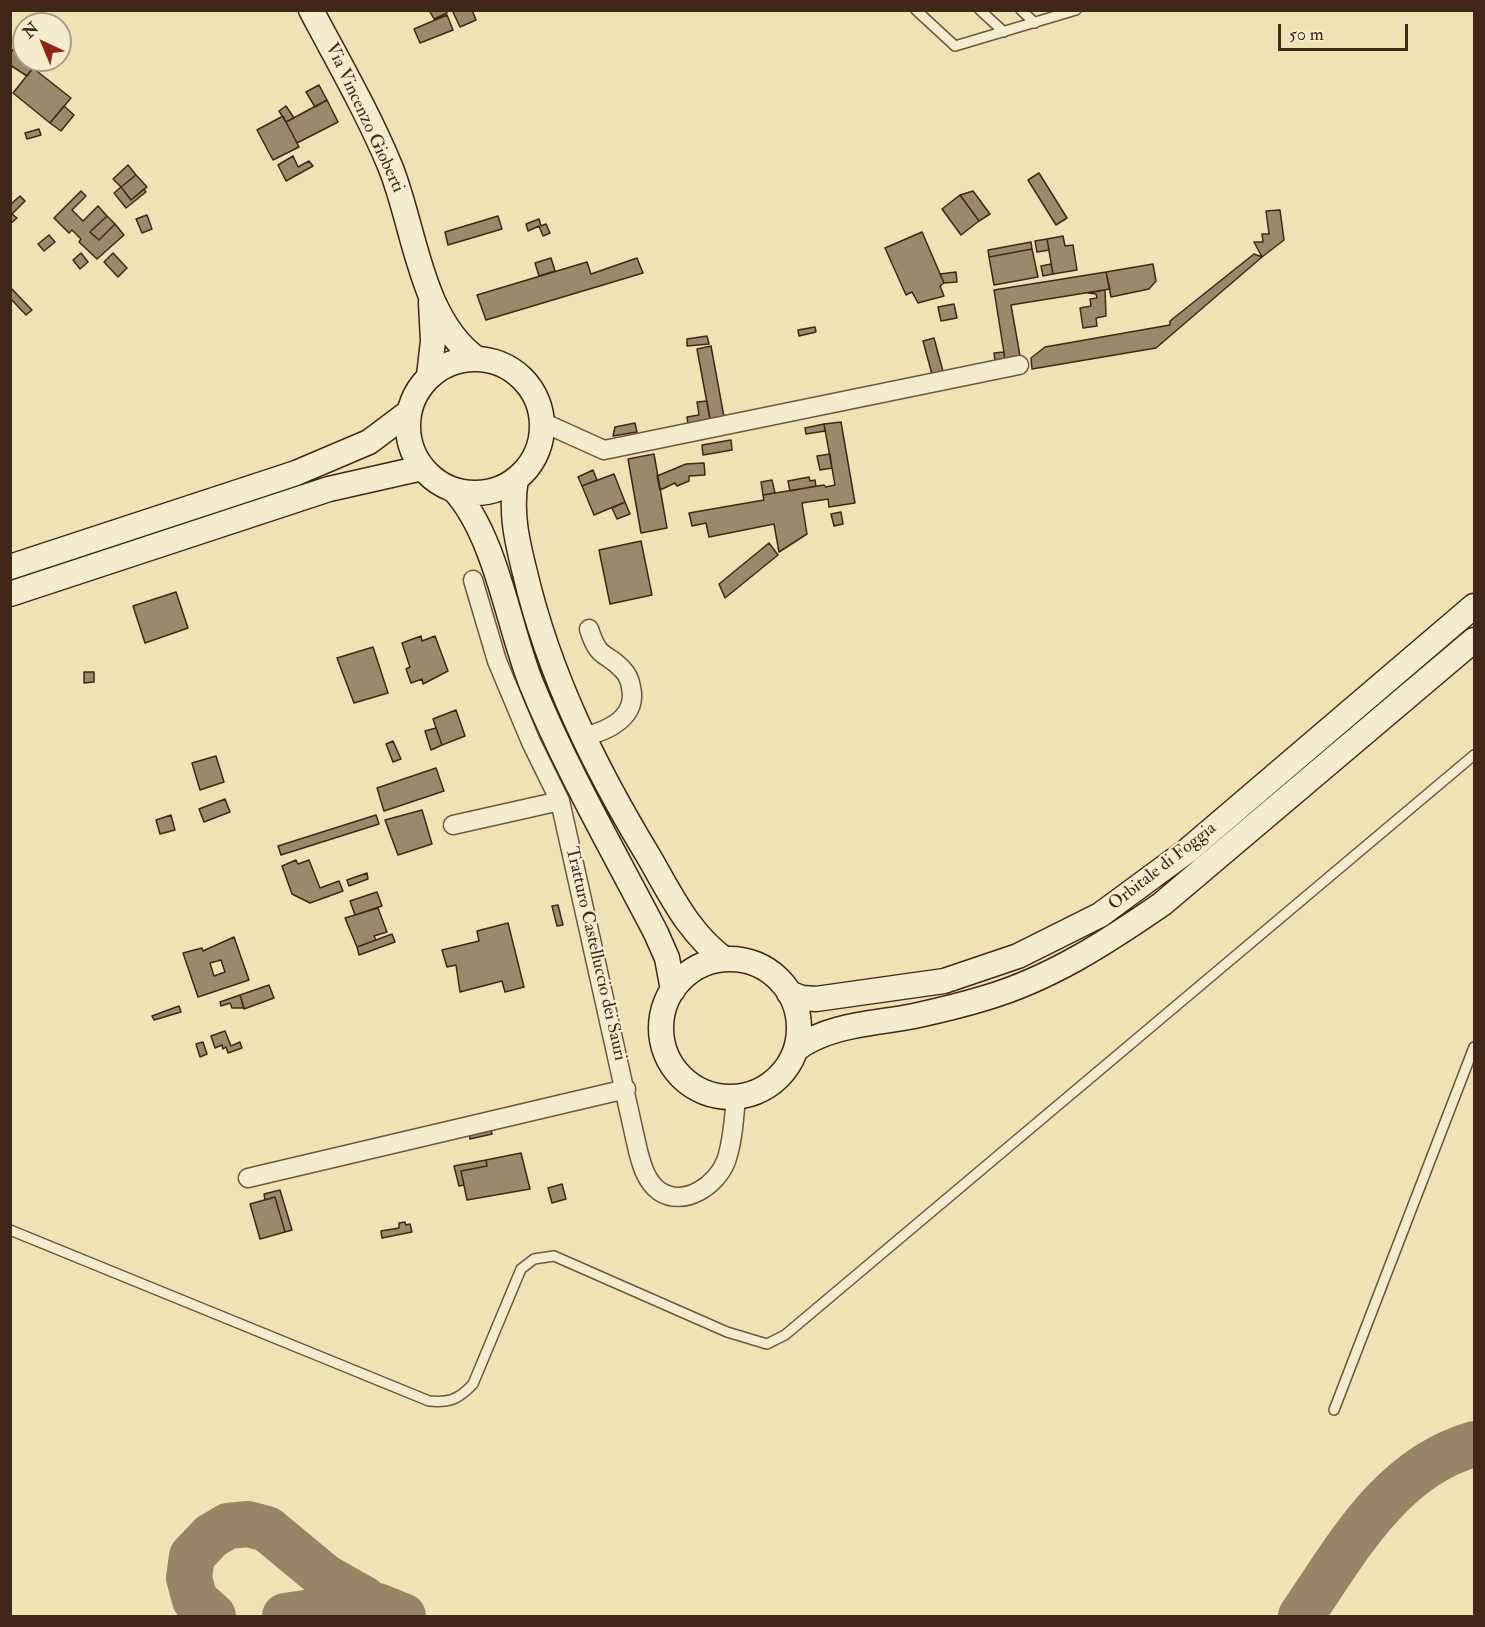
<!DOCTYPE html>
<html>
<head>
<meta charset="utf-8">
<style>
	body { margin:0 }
	#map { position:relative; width:1485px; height:1627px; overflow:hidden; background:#f0e2b5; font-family:"IM FELL Double Pica",serif }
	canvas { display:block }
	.frame { position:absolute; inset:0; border:12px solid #422719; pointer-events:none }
	.north { position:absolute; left:12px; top:12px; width:60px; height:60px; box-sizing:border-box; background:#f5eccf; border:2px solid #ad9d86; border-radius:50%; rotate:316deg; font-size:16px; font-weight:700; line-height:24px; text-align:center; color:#422719 }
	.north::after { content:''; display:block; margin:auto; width:21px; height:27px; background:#8f2418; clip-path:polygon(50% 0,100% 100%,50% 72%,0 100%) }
	.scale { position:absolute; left:1278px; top:24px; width:130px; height:27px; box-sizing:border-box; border:3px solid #422719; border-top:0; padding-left:8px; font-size:18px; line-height:21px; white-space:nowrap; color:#422719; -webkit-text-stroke:4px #f5eccf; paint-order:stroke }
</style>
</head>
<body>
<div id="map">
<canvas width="1485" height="1627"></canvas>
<div class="frame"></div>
<div class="north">N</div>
<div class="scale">50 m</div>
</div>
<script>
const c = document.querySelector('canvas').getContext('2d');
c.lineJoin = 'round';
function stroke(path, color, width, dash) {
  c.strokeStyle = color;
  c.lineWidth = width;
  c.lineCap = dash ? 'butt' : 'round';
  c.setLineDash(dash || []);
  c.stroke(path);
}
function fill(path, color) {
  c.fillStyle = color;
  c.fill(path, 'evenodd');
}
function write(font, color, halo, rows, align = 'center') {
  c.font = font + ' "IM FELL Double Pica",serif';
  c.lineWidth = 4.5;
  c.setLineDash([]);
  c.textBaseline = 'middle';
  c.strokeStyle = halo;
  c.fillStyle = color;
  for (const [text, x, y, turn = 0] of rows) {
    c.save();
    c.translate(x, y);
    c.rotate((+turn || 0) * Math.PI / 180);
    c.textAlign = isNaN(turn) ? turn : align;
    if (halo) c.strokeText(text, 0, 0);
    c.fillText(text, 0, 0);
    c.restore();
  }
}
const taxiway = new Path2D(`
	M213 1616 195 1600 189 1578 192 1556 211 1536 228 1526 248 1524 267 1529 325 1577 364 1599
	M285 1616 360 1605 378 1606 403 1616
	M1301 1616C1347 1549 1390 1468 1474 1444`);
const building = new Path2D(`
	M429 10H446L447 13 434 19Z
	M452 10H472L476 20 460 27Z
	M447 15 453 30 420 43 414 29Z
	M14 48 24 55V60L36 64 27 76 10 65V54Z
	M33 68 71 98 50 123 13 93Z
	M319 85 327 100 315 107 306 92Z
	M327 100 338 122 297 143 286 122Z
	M64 106 74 115 61 131 50 123Z
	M286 106 294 118 286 122 279 111Z
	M283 116 299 147 273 160 257 130Z
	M39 129 41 135 27 139 25 133Z
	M293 156 298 167 309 161 313 166 286 181 278 165Z
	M128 165 136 175 121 187 113 179Z
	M1039 173 1067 218 1056 225 1028 180Z
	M136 175 147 187 131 200 121 187Z
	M121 187 131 200 144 189 146 192 126 208 114 193Z
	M81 191 86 196 72 210 83 221 98 206 107 216 90 232 99 240 115 224 124 235 97 259 79 242 81 239 72 230 69 233 54 218Z
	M973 191 990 214 979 221 960 195Z
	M960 195 979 221 961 235 942 209Z
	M20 196 25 201 12 214 17 218 10 224V205Z
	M1280 210 1284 240 1262 257 1254 242H1263L1262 234H1269L1266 211Z
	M147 215 152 229 142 233 136 219Z
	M107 216 115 224 99 240 90 232Z
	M498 216 502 229 448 245 445 232Z
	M539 219 541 226 546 224 550 233 543 236 539 226 528 231 526 224Z
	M922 232 944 283 940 286 944 296 918 303 912 292 906 295 885 248Z
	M49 235 55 242 44 251 38 244Z
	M1063 236 1065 246 1073 245 1077 270 1053 274 1047 239Z
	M1047 239 1049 250 1037 252 1035 241Z
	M1031 242 1032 249 989 257 988 250Z
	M1032 249 1038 277 994 285 989 257Z
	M81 253 88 262 80 269 73 260Z
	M113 253 127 268 118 277 104 262Z
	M1254 254 1262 257 1156 348 1032 369 1031 358 1045 347 1170 325V321Z
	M551 258 555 271 539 276 535 263Z
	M637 258 643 273 486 320 477 295 587 262 591 274Z
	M1051 264 1053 274 1043 276 1041 266Z
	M1153 264 1156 281 1149 289 1111 297 1106 272Z
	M956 272 957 282 944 283 940 274Z
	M1106 272 1110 289 1011 305 1020 356 1005 359 994 290Z
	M10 287 32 310 26 315 10 298Z
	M1105 290 1106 316 1096 318 1097 326 1083 328 1080 308 1091 306 1090 299 1097 298 1096 294 1088 293Z
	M954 304 957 318 941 321 938 307Z
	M815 327 816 332 799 336 798 330Z
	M707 336 709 344 687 346V339Z
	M934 338 944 375 933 378 923 341Z
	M711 346 724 417 710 419 697 349Z
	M1004 352 1005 363 987 367V362L995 361 994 353Z
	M707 401 710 419 688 424 687 417 699 415 697 402Z
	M841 422 855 503 829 507 828 499 802 503 807 534 779 552 774 524 709 537 706 523 692 526 689 513 764 500 763 495 824 485 826 487 835 485 824 424Z
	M635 423 637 432 613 436 615 427Z
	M824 424 825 431 806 434 805 428Z
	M731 440 732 450 703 455 702 445Z
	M654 454 667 528 641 533 628 459Z
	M830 454 832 468 820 470 817 456Z
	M704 463 705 475 689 476V481L677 486 675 483 660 490 657 476 686 464Z
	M593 470 597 480 582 486 578 477Z
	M614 474 625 502 594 515 582 486Z
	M809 477 810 481 815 480 816 486 790 491 788 481Z
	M772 480 775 493 763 495 761 482Z
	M625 502 630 514 617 519 612 508Z
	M841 512 843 524 834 526 831 514Z
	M641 541 652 595 610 604 599 550Z
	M769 543 778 555 725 598 719 584Z
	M176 592 188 628 145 643 133 606Z
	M421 636 422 641 435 636 448 671 423 684 422 679 411 683 406 669 410 667 402 643Z
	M373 647 388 693 354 703 337 658Z
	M84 672H94V682L84 683Z
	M456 710 465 736 442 745 433 719Z
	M436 728 442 745 431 750 425 731Z
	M393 741 401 759 393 762 386 744Z
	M216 756 224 782 200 790 192 763Z
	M436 768 444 791 384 811 377 788Z
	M225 799 230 812 204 822 199 809Z
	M422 810 432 844 398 855 385 820Z
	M171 815 175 830 160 834 156 820Z
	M376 815 379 824 281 855 278 846Z
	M296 860 298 864 309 860 320 888 339 881 343 891 310 903 292 894 282 866Z
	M367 873 368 879 349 886 347 880Z
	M377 892 382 906 355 915 350 901Z
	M558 905 563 925 557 926 552 906Z
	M378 908 387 932 374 936 376 940 357 947 345 918Z
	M508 923 524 987 505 992 502 981 460 992 456 965 447 967 442 950 479 941 477 931Z
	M392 934 395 942 359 955 357 947Z
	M234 937 249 980 198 997 183 953 202 948 203 951ZM221 960 225 972 214 976 210 963Z
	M269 985 274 998 244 1009 240 995Z
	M240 995 244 1008H232L230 1003 221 1006 220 1002Z
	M179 1006 181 1012 154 1020 152 1016Z
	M225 1031 231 1046 240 1042 242 1048 228 1053 226 1047 223 1049 222 1045 215 1048 211 1036Z
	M203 1042 207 1054 200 1057 196 1044Z
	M491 1129 492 1134 470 1139 469 1134Z
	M521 1153 530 1189 467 1200 461 1171 487 1166 486 1160Z
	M486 1160 487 1166 461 1171 464 1185 459 1186 454 1166Z
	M562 1184 566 1199 552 1203 548 1188Z
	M280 1190 292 1230 285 1232 275 1197 265 1200 264 1194Z
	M275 1197 285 1232 260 1239 250 1204Z
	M405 1222 406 1225 410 1224 412 1232 382 1238 381 1231 399 1228V1223Z`);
const service = new Path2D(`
	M916 10 955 46 1076 10
	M980 10 1004 32
	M1021 10 1035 23
	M10 1230 429 1401C450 1403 459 1399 473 1384L521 1269 534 1259 554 1256 727 1332 767 1344 785 1335 1474 755
	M1334 1410 1474 1047`);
const minor = new Path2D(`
	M542 422 604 450 1019 365
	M473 580 497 661 531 742 560 801 638 1151C642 1166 646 1181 659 1191 684 1208 717 1185 726 1161 733 1141 734 1118 736 1097
	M583 737C608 731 638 717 631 687 630 681 627 674 623 670 606 651 599 661 589 629
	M453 825 560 801
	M248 1178 626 1089`);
const secondary = new Path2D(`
	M311 10C338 61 368 113 390 166 415 227 420 319 477 359
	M408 426a67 67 0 1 1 134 0a67 67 0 1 1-134 0Z
	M429 376 433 341 431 302
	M516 479C510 512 517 541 525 573 549 675 595 768 649 857 671 895 688 932 724 959
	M454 490C496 536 508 625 531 683 566 769 613 850 656 933L667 958 673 990
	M10 567 296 473 369 442 409 412
	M10 594 329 489 422 468
	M661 1028a69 69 0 1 1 138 0a69 69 0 1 1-138 0Z
	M789 993 802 998 816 999 944 981 1018 956 1100 915 1187 851 1474 606
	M796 1049C830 1024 874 1024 914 1016 937 1011 962 1005 985 998 1050 979 1107 942 1162 904L1474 640`);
const streetNames = [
	["Via Vincenzo Gioberti",364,118,65],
	["Orbitale di Foggia",1163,867,-38],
	["Tratturo Castelluccio dei Sauri",595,954,77]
];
stroke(taxiway, '#998467', 46);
fill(building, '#9c886a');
stroke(building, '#422719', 1.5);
stroke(service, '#6e5640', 12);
stroke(minor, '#6e5640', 21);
stroke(secondary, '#422719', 27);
stroke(service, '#f5eccf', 9);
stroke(minor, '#f5eccf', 18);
stroke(secondary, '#f5eccf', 24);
write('18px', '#422719', '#f5eccf', streetNames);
</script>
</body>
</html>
